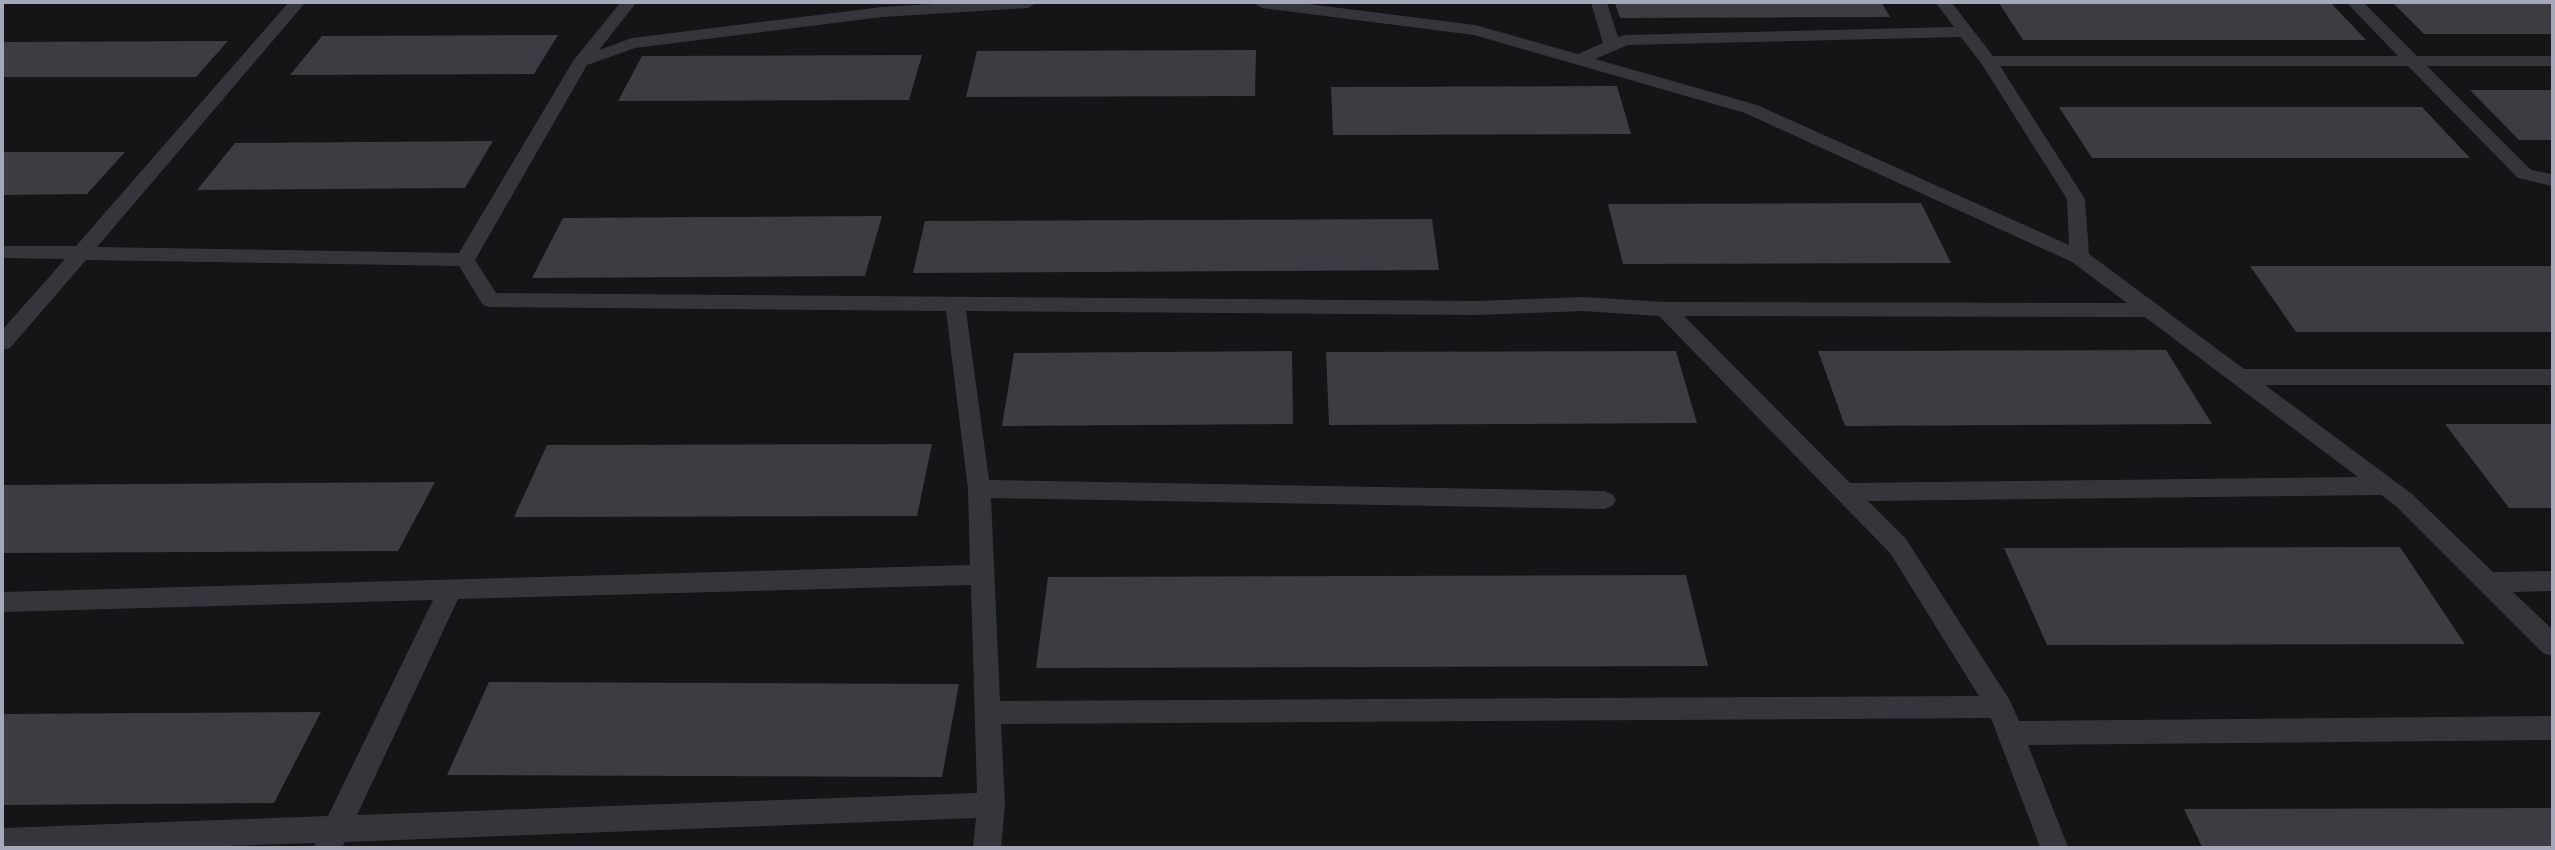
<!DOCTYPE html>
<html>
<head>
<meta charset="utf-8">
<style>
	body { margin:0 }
	#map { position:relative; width:2555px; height:850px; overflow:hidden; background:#151417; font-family:Mulish,sans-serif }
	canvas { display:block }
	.frame { position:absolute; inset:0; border:4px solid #a5a8b8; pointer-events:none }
</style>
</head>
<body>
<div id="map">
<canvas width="2555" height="850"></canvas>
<div class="frame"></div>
</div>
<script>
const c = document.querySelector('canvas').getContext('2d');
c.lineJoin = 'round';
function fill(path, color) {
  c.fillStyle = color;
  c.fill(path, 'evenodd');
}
const building = new Path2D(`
	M1615 3H1882L1890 17 1620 18Z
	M1999 3H2331L2366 40H2023Z
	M2393 3H2552V34H2424Z
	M558 35 534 74 290 75 322 36Z
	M228 41 196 77H3V42Z
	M1256 50 1255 96 966 97 977 51Z
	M922 55 909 100 618 101 642 56Z
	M1617 86 1631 134 1333 135 1331 87Z
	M2470 90H2552V140H2519Z
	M2059 107H2422L2470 158H2092Z
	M493 141 465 188 197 190 235 143Z
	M3 152H125L87 194 3 195Z
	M1921 203 1951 263 1623 264 1608 204Z
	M882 216 865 276 532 278 563 218Z
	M1432 219 1439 270 913 273 925 221Z
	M2250 266H2552V332H2296Z
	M2166 350 2212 424 1845 426 1818 351Z
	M1292 351 1293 424 1002 426 1014 353Z
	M1676 351 1697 423 1329 425 1326 352Z
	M2445 424H2552V508H2509Z
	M932 444 917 516 514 517 547 445Z
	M435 482 398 551 3 553V485Z
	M2400 547 2465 644 2047 645 2004 548Z
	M1686 575 1708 666 1036 668 1048 577Z
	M489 682 959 684 942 777 447 775Z
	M321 712 274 803 3 805V714Z
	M2552 808V847H2202L2184 809Z`);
const minor = new Path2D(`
	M288 3H305L97 247 459 253 573 61 620 3H636L599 50 632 38 882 7 950 3H1036L1028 8 882 17 635 48 587 65 475 260 496 293 1477 301 1583 297 1665 302 2127 303 2072 262 1745 113 1474 35 1262 8 1254 3H1300L1475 25 1578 54 1603 43 1591 3H1607L1618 37 1625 35 1954 27 1936 3H1952L1993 56H2398L2347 3H2364L2417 56H2552V66H2427L2531 170 2552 174V186L2518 178 2408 66H2000L2085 199 2089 254 2244 369H2552V385H2265L2412 494 2493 572 2552 571V591L2513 592 2552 629V656L2543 653 2396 506 2381 495 1868 501 1906 539 2009 699 2019 721 2552 716V740L2028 745 2068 847H2040L1991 718 1001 724 1005 805 1001 847H973L976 818 345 842 342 847H314L316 843 197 847H3V828L328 816 433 600 3 612V592L970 565 968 489 946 311 490 307 483 305 459 266 86 260 10 348 3 350V329L65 259 3 258V246H76ZM1961 37 1981 63 2067 199 2069 245 1757 105 1595 59 1628 45ZM966 311 1477 315 1583 311 1659 316 1890 553 1979 696 1000 701 991 498 1604 509 1612 506 1616 500 1612 494 1604 491 989 480ZM1684 316 2145 317 2358 477 1850 483ZM971 585 977 793 357 815 458 599Z`);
fill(building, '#3c3c42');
fill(minor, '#35353c');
</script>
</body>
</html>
